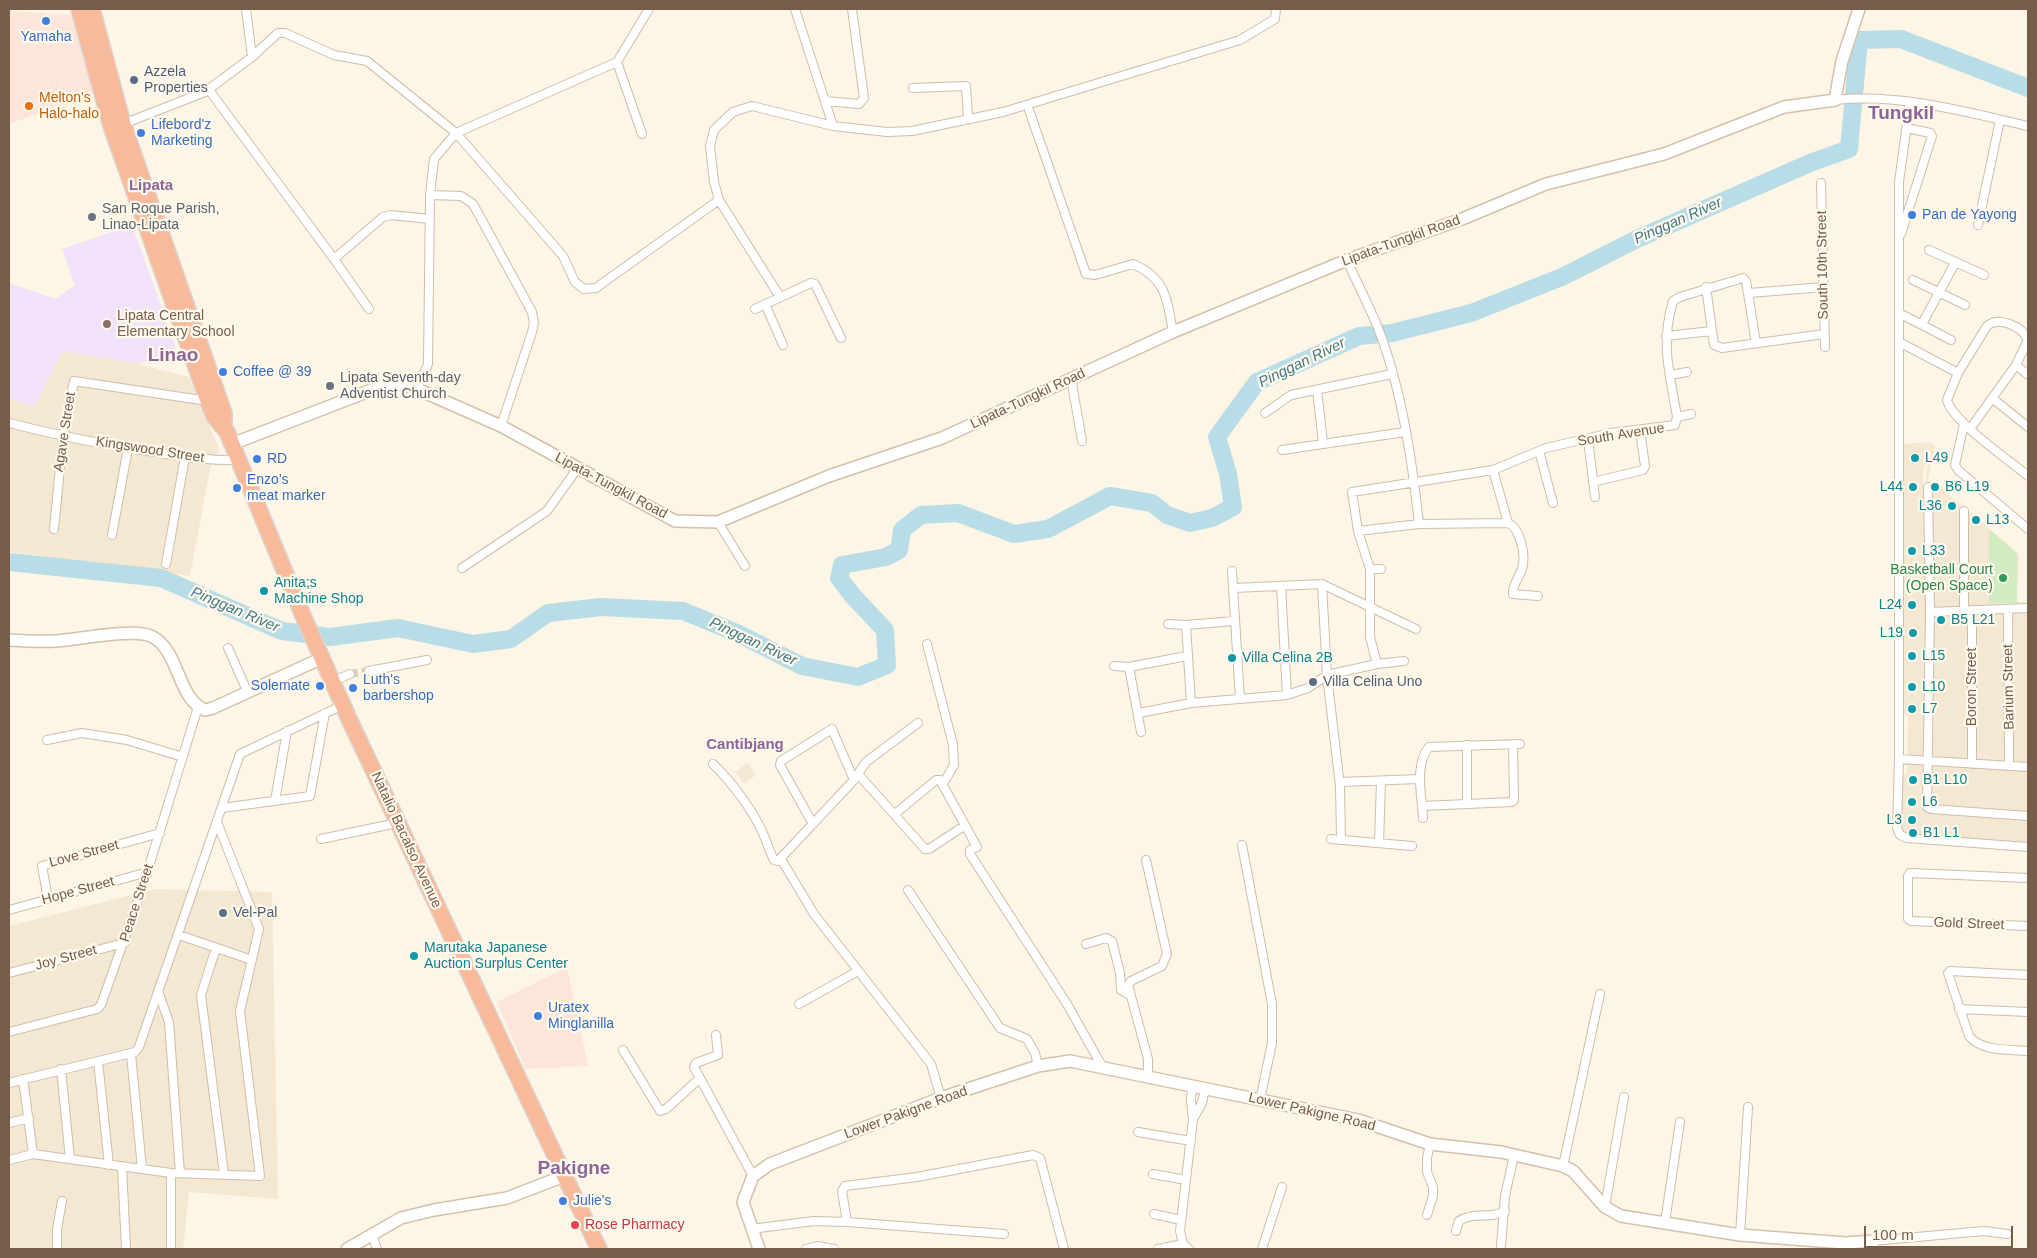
<!DOCTYPE html>
<html>
<head>
<meta charset="utf-8">
<style>
	body { margin:0 }
	#map { position:relative; width:2037px; height:1258px; overflow:hidden; background:#fdf5e5; font-family:Helvetica,sans-serif }
	canvas { display:block }
	.frame { position:absolute; inset:0; border:10px solid #765d4a; pointer-events:none }
	.scale { position:absolute; left:1864px; top:1226px; width:149px; height:22px; box-sizing:border-box; border:2px solid #765d4a; border-top:0; padding-left:6px; font-size:15px; line-height:18px; white-space:nowrap; color:#765d4a; -webkit-text-stroke:4px #fff9ec; paint-order:stroke }
</style>
</head>
<body>
<div id="map">
<canvas width="2037" height="1258"></canvas>
<div class="frame"></div>
<div class="scale">100 m</div>
</div>
<script>
const c = document.querySelector('canvas').getContext('2d');
c.lineJoin = 'round';
function fill(path, color) {
  c.fillStyle = color;
  c.fill(path, 'evenodd');
}
function stroke(path, color, width, dash) {
  c.strokeStyle = color;
  c.lineWidth = width;
  c.lineCap = dash ? 'butt' : 'round';
  c.setLineDash(dash || []);
  c.stroke(path);
}
function write(font, color, halo, rows, align = 'center') {
  c.font = font + ' Helvetica,sans-serif';
  c.lineWidth = 4.5;
  c.setLineDash([]);
  c.textBaseline = 'middle';
  c.strokeStyle = halo;
  c.fillStyle = color;
  for (const [text, x, y, turn = 0] of rows) {
    c.save();
    c.translate(x, y);
    c.rotate((+turn || 0) * Math.PI / 180);
    c.textAlign = isNaN(turn) ? turn : align;
    if (halo) c.strokeText(text, 0, 0);
    c.fillText(text, 0, 0);
    c.restore();
  }
}
const residential = new Path2D(`
	M62 351 139 364 189 377 219 449 210 469 190 576 9 552V398L34 407Z
	M1930 442 1935 446 1928 481 1934 482 2019 554 2017 602 2028 603V842L1902 836V779L1907 773 1908 717 1902 712 1903 444ZM1928 454 1924 500H1923V472Z
	M748 763 756 775 744 784 735 772Z
	M155 889 272 892 278 1199 189 1192 183 1249H9V926Z`);
const commercial = new Path2D(`
	M9 11 75 15 94 93 9 124Z
	M567 967 588 1066 525 1069 497 1002Z`);
const education = new Path2D(`
	M132 225 176 348 139 364 63 351 34 407 9 398V283L56 299 75 285 62 249Z`);
const green = new Path2D(`
	M1989 529 2017 554V603H1989Z`);
const river = new Path2D(`
	M9 562 161 578 282 631 330 637 398 628 473 644 511 639 548 613 601 607 683 611 737 633 802 666 858 677 887 665 885 630 853 596 839 578 842 565 886 557 899 550 902 530 921 515 958 513 1014 534 1048 529 1110 496 1152 503 1167 515 1190 523 1212 518 1233 507 1228 474 1217 437 1257 382 1359 336 1392 333 1471 313 1562 277 1637 239 1810 163 1849 149 1859 40 1901 39 2028 88`);
const streetTunnel = new Path2D(`
	M350 674 369 671`);
const street = new Path2D(`
	M246 9 252 57
	M795 9 833 126
	M617 62 642 134
	M913 88 966 86 968 119
	M209 90 334 259 369 309
	M1835 100C1899 93 1966 112 2028 126
	M825 101 859 104 864 98 852 9
	M1910 102 1899 182V759L1897 828 1900 835 1907 838 2028 847
	M1029 110 1086 274 1095 275 1133 264C1166 278 1167 299 1173 332
	M123 124 205 92 252 57 278 33H285L334 55 367 61 456 133 563 256 575 282 584 289 596 288 607 280 719 200
	M1821 183 1825 347
	M430 195 461 196 473 204 532 312 534 323 532 332 501 426
	M1978 225 2000 120
	M1901 234 1932 136 1930 133 1907 128
	M1929 250 1984 275
	M334 259 383 217 391 215 429 219
	M1347 260C1356 281 1367 302 1376 323 1401 384 1412 459 1419 524
	M1913 280 1965 305
	M1706 287 1714 345 1722 348 1824 334
	M1749 293 1824 287
	M780 297 719 200 714 182 710 146 714 130 733 112 752 106 833 126 887 132 912 131 1003 112 1240 40 1275 19 1276 9
	M765 304 783 345
	M755 309 811 283 815 284 841 338
	M1899 313 1951 340
	M1922 324 1955 263
	M1666 336 1712 331
	M2028 340C2022 326 1999 316 1987 326L1958 373 1947 400C1952 421 2010 461 2028 476
	M1899 342 1958 373
	M2016 365 2028 375
	M1670 375 1687 372
	M1071 378 1082 441
	M417 389 428 364 430 195 434 159 456 133 617 62 649 9
	M1317 390 1323 443
	M1992 398 2028 427
	M1265 413 1291 395 1392 374
	M1677 417 1691 414
	M9 423C56 435 104 445 153 452 181 456 209 461 237 460
	M1964 424 1955 465 1958 470 2028 529
	M1970 429 2016 365 2028 340
	M1588 439 1595 497
	M1282 450 1405 432
	M1539 451 1553 503
	M1493 470 1508 523
	M1593 482 1643 470 1645 466 1640 431
	M1928 487 1930 612 1927 807 1931 809 2028 816
	M1964 511V610
	M718 522 745 566
	M54 529 63 437 74 381 208 401
	M1358 531 1419 524 1508 523C1521 529 1526 556 1522 569 1519 577 1512 586 1513 594L1538 596
	M112 535 128 448
	M166 564 185 457
	M462 568 547 511 577 469
	M1370 569H1381
	M1232 571 1240 699
	M1322 584 1327 675 1340 786 1341 839
	M1281 586 1287 695
	M1234 588 1322 584 1416 629
	M2008 609 2009 766
	M1972 610V764
	M1930 612 2028 608
	M1168 624 1186 625 1234 621
	M1186 625 1191 703
	M927 644 953 745 954 765 943 784
	M228 648 248 693
	M1377 664 1370 637V569L1358 531 1352 492 1493 470 1546 448 1611 433 1675 425 1677 417C1670 374 1660 344 1673 301L1680 297 1743 278 1746 281 1756 343
	M1114 666 1129 667 1187 656
	M1129 667 1141 732
	M369 671 427 660
	M333 681 350 674
	M1139 713 1191 703 1287 695 1308 688 1327 675 1377 664 1404 661
	M47 740 82 733 127 740 183 757
	M1899 759 2028 767
	M713 764C732 782 755 813 765 838 768 846 770 852 774 860L778 861 854 780 866 762 918 723
	M858 774 925 849H929L964 826
	M1340 782 1419 779
	M275 801 287 731
	M1467 804V745
	M1422 806 1512 802 1514 800 1513 744
	M222 808 310 796 325 713
	M895 814 936 780H940L977 847 970 850V854L1067 1004 1103 1068
	M1423 818C1422 798 1414 764 1429 747L1520 744
	M813 824 780 765 781 761 832 729 854 780
	M321 839 397 823
	M1331 839 1412 846
	M1379 843 1381 781
	M1242 845 1272 1004V1043L1260 1100
	M781 859 814 914 931 1064 941 1098
	M1146 860 1167 954 1162 966 1131 981 1128 985 1148 1059V1077
	M2028 878 1910 873 1908 876V919L1911 921 2028 926
	M908 890 1000 1028 1027 1039 1035 1053 1038 1066
	M48 899 42 866 160 833
	M9 910 148 872
	M179 935 252 960
	M1086 944 1106 938 1112 941 1120 973 1121 990 1130 995
	M216 948 201 995 224 1174
	M9 973 124 943
	M2028 975 1950 971 1948 973 1969 1036C1982 1052 2009 1049 2028 1051
	M159 994 169 1022 180 1173
	M799 1004 858 971
	M1959 1009 2028 1012
	M9 1032 97 1009 101 1005 142 889 198 707
	M716 1035 718 1055 696 1063 694 1067 753 1176
	M623 1050 660 1111 666 1109 699 1079
	M131 1054 142 1169
	M98 1061 109 1165
	M61 1069 70 1159
	M23 1079 33 1154
	M9 1083 135 1052 139 1047 240 754 343 705
	M1192 1086 1191 1101 1193 1119 1202 1103 1205 1089
	M9 1123 29 1118
	M1138 1132 1191 1141
	M9 1160 33 1154 171 1173 260 1176 240 1011 259 929 217 822
	M122 1166 126 1249
	M1563 1166 1600 994
	M171 1173V1249
	M1153 1174 1186 1180
	M1605 1207 1624 1097
	M1154 1214 1181 1220
	M1427 1215 1433 1196V1187L1427 1172V1158L1430 1144
	M847 1222 842 1191 845 1186 917 1177 1033 1155 1040 1158 1064 1249
	M1665 1222 1680 1122
	M751 1229 814 1221 847 1222 1004 1234
	M1456 1231 1459 1221C1474 1211 1490 1220 1505 1211
	M372 1235 377 1249
	M1740 1235 1748 1107
	M1872 1241 1984 1231 2007 1234
	M1501 1246 1505 1196 1514 1155
	M57 1249V1229L62 1201
	M806 1249 818 1246 834 1249
	M1158 1249 1183 1244
	M1189 1249 1183 1244 1180 1231 1193 1119
	M1262 1249 1282 1187`);
const secondary = new Path2D(`
	M232 444 382 386 401 384 417 389 501 426 675 521 718 522 829 476 942 438 1173 332 1347 260 1462 219 1546 184 1664 154 1784 107 1835 100 1842 61 1859 9
	M9 640C24 641 39 642 55 641 77 640 135 627 153 637 180 652 177 698 205 710L213 708 322 658
	M347 1249 401 1218 434 1210 507 1198 564 1176
	M759 1249 743 1202 753 1176 770 1164 941 1098 1038 1066 1070 1061 1358 1120 1430 1144 1501 1152 1563 1166 1573 1171 1605 1207 1621 1216 1740 1235 1846 1243 1872 1241V1249`);
const highway = new Path2D(`
	M79 9 111 126 208 401 214 416 227 432 304 618 350 721 599 1249
	M92 9 123 124 224 413V426`);
const markers = [
	[46,21,5,"#3f7fe0"],
	[134,80,5,"#5c6f8a"],
	[29,106,5,"#e8710a"],
	[141,133,5,"#3f7fe0"],
	[1912,215,5,"#3f7fe0"],
	[92,217,5,"#6b7280"],
	[107,324,5,"#8d6e63"],
	[223,372,5,"#3f7fe0"],
	[330,386,5,"#6b7280"],
	[1915,458,5,"#0f9aa8"],
	[257,459,5,"#3f7fe0"],
	[1913,487,5,"#0f9aa8"],
	[1935,487,5,"#0f9aa8"],
	[237,488,5,"#3f7fe0"],
	[1952,506,5,"#0f9aa8"],
	[1976,520,5,"#0f9aa8"],
	[1912,551,5,"#0f9aa8"],
	[2003,578,5,"#2e9e5b"],
	[264,591,5,"#0f9aa8"],
	[1912,605,5,"#0f9aa8"],
	[1941,620,5,"#0f9aa8"],
	[1913,633,5,"#0f9aa8"],
	[1912,656,5,"#0f9aa8"],
	[1232,658,5,"#0f9aa8"],
	[1313,682,5,"#5c6f8a"],
	[320,686,5,"#3f7fe0"],
	[1912,687,5,"#0f9aa8"],
	[353,688,5,"#3f7fe0"],
	[1912,709,5,"#0f9aa8"],
	[1913,780,5,"#0f9aa8"],
	[1912,802,5,"#0f9aa8"],
	[1912,820,5,"#0f9aa8"],
	[1913,833,5,"#0f9aa8"],
	[223,913,5,"#5c6f8a"],
	[414,956,5,"#0f9aa8"],
	[538,1016,5,"#3f7fe0"],
	[563,1201,5,"#3f7fe0"],
	[575,1225,5,"#e0444e"]
];
const shopNames = [
	["Yamaha",46,37,"center"],
	["Lifebord'z",151,125],
	["Marketing",151,141],
	["Pan de Yayong",1922,215],
	["Coffee @ 39",233,372],
	["RD",267,459],
	["Enzo's",247,480],
	["meat marker",247,496],
	["Luth's",363,680],
	["barbershop",363,696],
	["Solemate",310,686,"right"],
	["Uratex",548,1008],
	["Minglanilla",548,1024],
	["Julie's",573,1201]
];
const serviceNames = [
	["Azzela",144,72],
	["Properties",144,88],
	["Villa Celina Uno",1323,682],
	["Vel-Pal",233,913]
];
const foodNames = [
	["Melton's",39,98],
	["Halo-halo",39,114]
];
const worshipNames = [
	["San Roque Parish,",102,209],
	["Linao-Lipata",102,225],
	["Lipata Seventh-day",340,378],
	["Adventist Church",340,394]
];
const streetNames = [
	["Lipata-Tungkil Road",1401,241,-20],
	["South 10th Street",1823,265,-91],
	["Lipata-Tungkil Road",1028,399,-25],
	["Agave Street",65,432,-81],
	["South Avenue",1621,435,-9],
	["Kingswood Street",150,450,9],
	["Lipata-Tungkil Road",611,486,28],
	["Boron Street",1972,687,-90],
	["Barium Street",2009,687,-91],
	["Natalio Bacalso Avenue",406,840,65],
	["Love Street",84,854,-15],
	["Hope Street",78,891,-15],
	["Peace Street",137,903,-72],
	["Gold Street",1969,924,2],
	["Joy Street",66,958,-15],
	["Lower Pakigne Road",1312,1112,13],
	["Lower Pakigne Road",906,1113,-20]
];
const educationNames = [
	["Lipata Central",117,316],
	["Elementary School",117,332]
];
const cultureNames = [
	["L49",1925,458],
	["L44",1903,487,"right"],
	["B6 L19",1945,487],
	["L36",1942,506,"right"],
	["L13",1986,520],
	["L33",1922,551],
	["Anita;s",274,583],
	["Machine Shop",274,599],
	["L24",1902,605,"right"],
	["B5 L21",1951,620],
	["L19",1903,633,"right"],
	["L15",1922,656],
	["Villa Celina 2B",1242,658],
	["L10",1922,687],
	["L7",1922,709],
	["B1 L10",1923,780],
	["L6",1922,802],
	["L3",1902,820,"right"],
	["B1 L1",1923,833],
	["Marutaka Japanese",424,948],
	["Auction Surplus Center",424,964]
];
const leisureNames = [
	["Basketball Court",1993,570],
	["(Open Space)",1993,586]
];
const healthNames = [
	["Rose Pharmacy",585,1225]
];
const neighbourhoodNames = [
	["Lipata",151,186],
	["Cantibjang",745,745]
];
const waterNames = [
	["Pinggan River",1678,221,-24],
	["Pinggan River",1302,363,-26],
	["Pinggan River",235,610,23],
	["Pinggan River",753,642,25]
];
const districtNames = [
	["Tungkil",1901,114],
	["Linao",173,356],
	["Pakigne",574,1169]
];
fill(residential, '#f4e8d3');
fill(commercial, '#fde6d9');
fill(education, '#f2e2f9');
fill(green, '#d1ebc3');
stroke(river, '#b9dde7', 18);
stroke(streetTunnel, '#dbcfbe', 8, [8, 4]);
stroke(street, '#cfbdab', 10);
stroke(secondary, '#d4c0ab', 14);
stroke(highway, '#dbd5d0', 18);
stroke(street, '#fff', 8);
stroke(secondary, '#fff', 11);
stroke(highway, '#f8ba9b', 15);
for (const [x, y, r, color] of markers) {
  const dot = new Path2D();
  dot.arc(x, y, r, 0, 2 * Math.PI);
  c.fillStyle = color;
  c.fill(dot);
  stroke(dot, '#fff9ec', 2);
}
write('14px', '#366cbe', '#fff9ec', shopNames, 'left');
write('14px', '#4e5e75', '#fff9ec', serviceNames, 'left');
write('14px', '#c56008', '#fff9ec', foodNames, 'left');
write('14px', '#5b616d', '#fff9ec', worshipNames, 'left');
write('14px', '#765d4a', '#fff9ec', streetNames);
write('14px', '#785e54', '#fff9ec', educationNames, 'left');
write('14px', '#0d838f', '#fff9ec', cultureNames, 'left');
write('14px', '#27864d', '#fff9ec', leisureNames, 'right');
write('14px', '#be3a42', '#fff9ec', healthNames, 'left');
write('bold 15px', '#8c659a', '#fff9ec', neighbourhoodNames);
write('italic 15px', '#437a8a', '#fff9ec', waterNames);
write('bold 19px', '#8c659a', '#fff9ec', districtNames);
</script>
</body>
</html>
